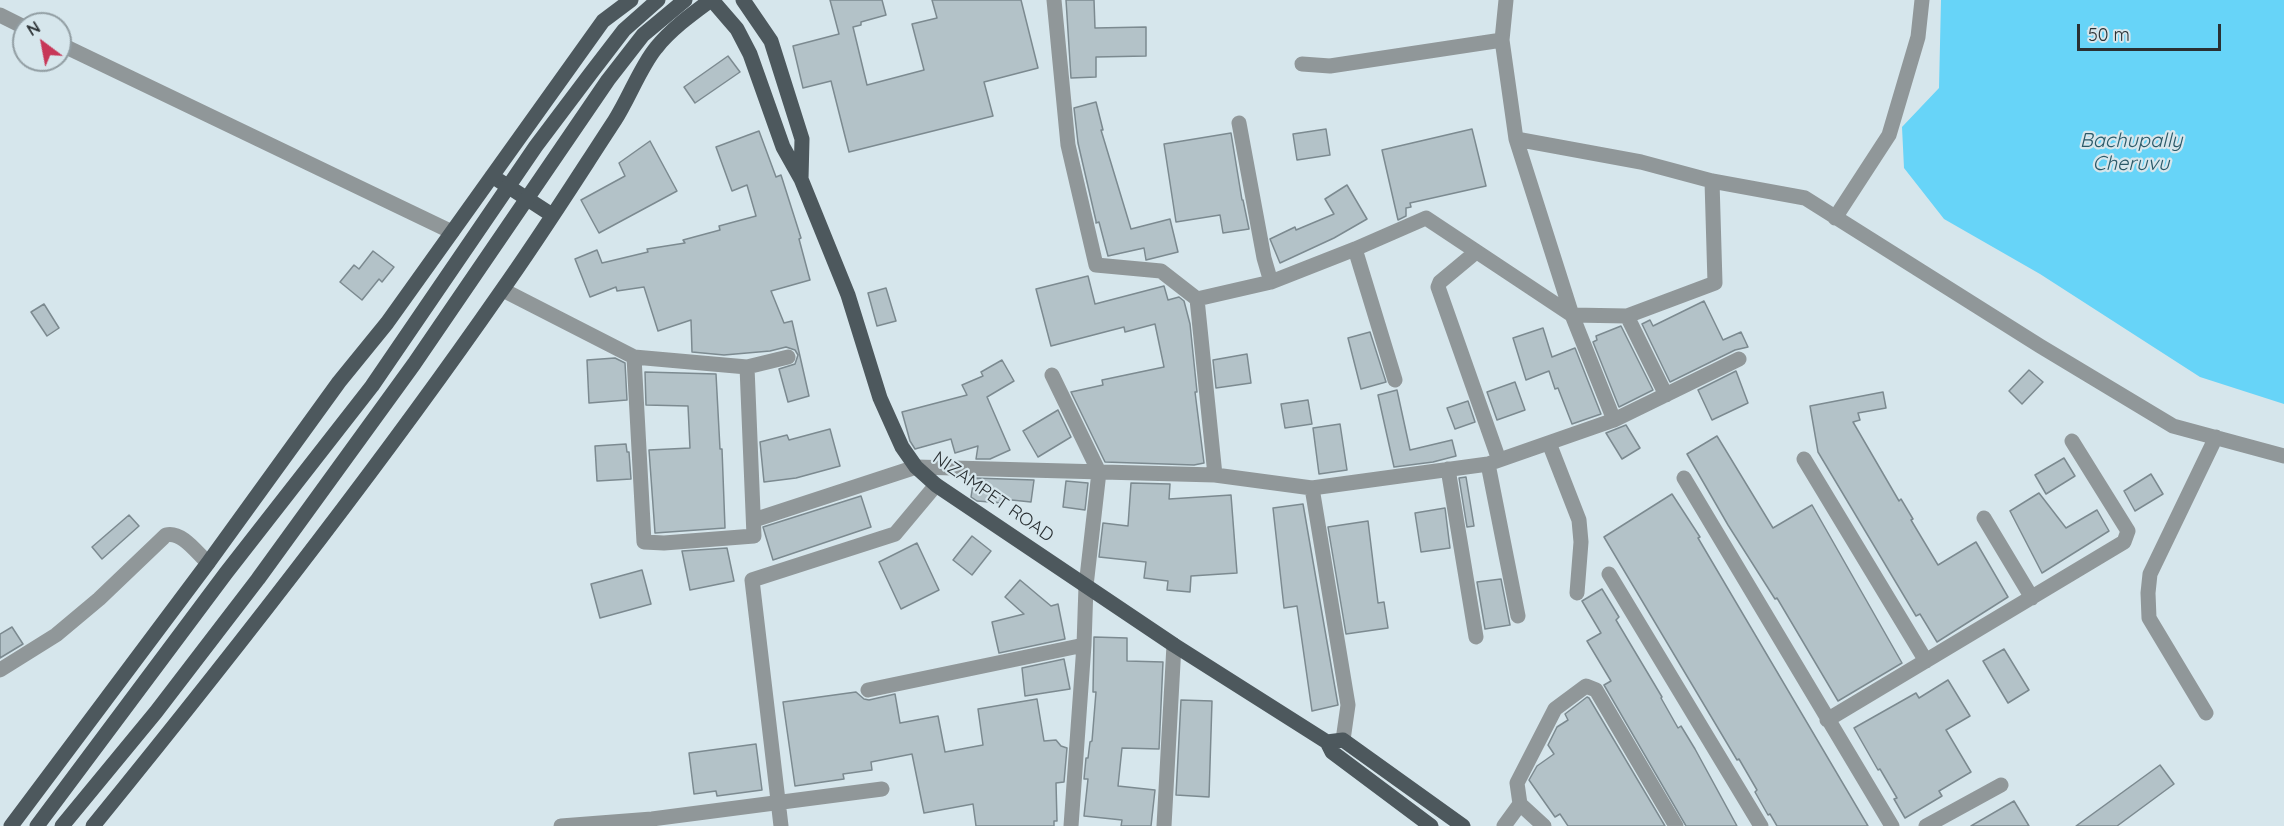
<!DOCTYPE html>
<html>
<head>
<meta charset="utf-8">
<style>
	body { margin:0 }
	#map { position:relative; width:2284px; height:826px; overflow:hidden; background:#d6e6ec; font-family:Quicksand,sans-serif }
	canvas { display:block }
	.north { position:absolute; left:12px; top:12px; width:60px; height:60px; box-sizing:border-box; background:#d6e6ec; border:2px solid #919da2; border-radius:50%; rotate:328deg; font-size:16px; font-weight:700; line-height:24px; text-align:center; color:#2a3033 }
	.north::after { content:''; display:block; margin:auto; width:21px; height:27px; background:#c73758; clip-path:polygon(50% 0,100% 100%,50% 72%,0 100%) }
	.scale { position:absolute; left:2077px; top:24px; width:144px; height:27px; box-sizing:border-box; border:3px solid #2a3033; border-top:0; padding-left:8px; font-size:18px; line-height:21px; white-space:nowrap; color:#2a3033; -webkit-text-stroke:4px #d6e6ec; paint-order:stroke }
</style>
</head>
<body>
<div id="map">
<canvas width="2284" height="826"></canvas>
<div class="north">N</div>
<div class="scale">50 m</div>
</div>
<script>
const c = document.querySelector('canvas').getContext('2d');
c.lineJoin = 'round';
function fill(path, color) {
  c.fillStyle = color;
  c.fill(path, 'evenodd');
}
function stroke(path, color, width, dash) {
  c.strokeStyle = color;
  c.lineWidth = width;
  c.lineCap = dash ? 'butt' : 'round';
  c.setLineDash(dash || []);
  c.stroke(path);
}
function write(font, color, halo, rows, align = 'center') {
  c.font = font + ' Quicksand,sans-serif';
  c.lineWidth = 4.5;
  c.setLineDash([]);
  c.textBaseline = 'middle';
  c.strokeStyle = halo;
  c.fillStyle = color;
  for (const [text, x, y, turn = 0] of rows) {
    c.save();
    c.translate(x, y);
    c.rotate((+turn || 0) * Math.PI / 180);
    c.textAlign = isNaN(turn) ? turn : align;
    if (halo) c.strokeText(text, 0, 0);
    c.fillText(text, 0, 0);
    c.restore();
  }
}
const water = new Path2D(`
	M1941 0H2284V404L2200 377 2040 274 1944 219 1904 168 1902 127 1939 88Z`);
const building = new Path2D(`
	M830 0H882L886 15 861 22V25L853 27 867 85 924 70 912 24 937 18 932 0H1021L1038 68 984 82 993 116 849 152 831 81 803 88 793 46 839 34Z
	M1066 0H1094L1095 28 1146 27V56L1096 57V77L1071 78Z
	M728 56 740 72 695 103 684 87Z
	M1096 102 1103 130H1101L1131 229 1170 219 1178 252 1146 260 1144 248 1108 256 1099 222 1096 223V221L1078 143 1074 108Z
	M1326 129 1330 155 1297 160 1293 134Z
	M1472 129 1486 186 1410 203 1411 207 1406 208V216L1398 220 1382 150Z
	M759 131 776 177 781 175 801 238 799 239 810 280 771 291 784 323 792 321 809 396 788 402 779 369 795 364 798 355 795 350 786 347 770 351 724 355 692 352 691 320 658 331 644 287 617 291 616 287 590 297 575 259 597 250 602 263 648 252 647 249 685 243 683 240 720 230 719 226 756 216 747 185 732 191 716 147Z
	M1231 133 1242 200H1243L1249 229 1223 233 1220 215 1176 222 1164 144Z
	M650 141 677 191 599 233 581 200 625 176 619 163Z
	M1347 185 1367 219 1334 238 1280 263 1270 239 1295 227 1296 230 1334 214 1325 199Z
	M373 251 394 267 382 282 379 279 362 300 340 282 354 265 359 269Z
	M1088 276 1095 304 1164 286 1168 300 1179 297 1184 301 1190 324 1197 392H1195L1204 463 1194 465 1105 462 1071 392 1103 385 1102 380 1164 367 1155 324 1125 332 1124 327 1051 346 1036 289Z
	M886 288 896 321 877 326 868 293Z
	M1704 301 1723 340 1741 332 1748 347 1735 350 1670 382 1642 324 1650 320 1653 326Z
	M44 304 59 328 47 336 31 312Z
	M1621 326 1653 390 1619 407 1593 342 1597 340 1596 336Z
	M1543 328 1552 357 1575 348 1601 414 1572 424 1558 388 1555 389 1549 371 1526 380 1513 338Z
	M1370 332 1386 382 1361 389 1348 338Z
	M1247 354 1251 383 1216 388 1213 360Z
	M615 358 625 363 627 400 589 403 587 360Z
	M1002 360 1014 381 987 397 1010 450 990 459H976L978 446 955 453 951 439 915 449 910 441 902 412 967 395 962 385 983 376 981 372Z
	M2029 370 2043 382 2022 404 2009 391Z
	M1736 371 1748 403 1712 420 1698 390Z
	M645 372 716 374 720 449H722L725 528 655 533 649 450 690 448 688 406 646 405Z
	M1515 382 1525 410 1497 420 1487 392Z
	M1397 390 1410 450 1452 440 1456 456 1433 462 1394 467 1378 395Z
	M1883 392 1886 408 1858 413 1860 420 1853 422 1899 501 1901 499 1913 519 1911 520 1938 565 1976 542 2008 597 1937 642 1920 614 1916 616 1818 452 1810 406Z
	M1308 400 1312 424 1285 428 1281 404Z
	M1468 401 1475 422 1455 429 1447 408Z
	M1058 410 1071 437 1038 457 1023 431Z
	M1340 424 1347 470 1319 474 1313 428Z
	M1626 425 1640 448 1622 459 1606 433Z
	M830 429 840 466 796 478 764 482 760 442 787 435 789 440Z
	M1717 436 1773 528 1812 505 1902 663 1838 701 1777 598 1775 599 1728 525 1687 454Z
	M626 444 627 452H629L631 479 597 481 595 446Z
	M2064 458 2075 476 2046 494 2035 475Z
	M2151 474 2163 494 2135 511 2124 491Z
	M1466 477 1474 526 1467 527 1459 478Z
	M974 478 1034 480 1031 502 1002 499V503L977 501 971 497Z
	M1066 481 1088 483 1085 510 1063 507Z
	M1131 483 1170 484 1169 499 1231 495 1237 573 1191 576 1190 592 1167 590 1168 581 1144 578 1146 562 1099 557 1103 523 1128 526Z
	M2039 493 2066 528 2097 510 2109 531 2042 573 2010 511Z
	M1672 494 1700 537 1698 538 1868 826H1777L1770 814 1768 815 1755 792 1757 790 1739 759 1737 760 1604 537Z
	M861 496 871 527 773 560 763 527Z
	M1303 504 1338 705 1312 711 1297 606 1284 608 1273 508Z
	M1445 508 1450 548 1421 552 1415 513Z
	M129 515 139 526 102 559 92 547Z
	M1368 521 1378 603 1384 602 1388 628 1346 634 1328 527Z
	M972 536 991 551 972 575 953 560Z
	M917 543 939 590 901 609 879 562Z
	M727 548 734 581 690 590 682 551Z
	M642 570 651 604 600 618 591 584Z
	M1501 579 1510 625 1485 629 1477 582Z
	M1020 580 1051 606 1058 604 1065 639 999 653 992 622 1024 614 1005 597Z
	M1602 589 1619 617 1616 620 1662 697 1661 698 1678 728 1681 726 1695 749 1737 826H1686L1604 685 1611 681 1587 641 1601 633 1582 601Z
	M12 627 23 644 0 658V634Z
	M1094 637 1127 638V661L1163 662 1159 749 1122 748 1118 786 1155 790 1151 826H1121L1122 820 1084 816 1088 779H1084L1086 758H1088L1090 742 1092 741 1096 692H1093Z
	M2004 649 2029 690 2008 703 1983 661Z
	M1064 659 1070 689 1025 696 1022 668Z
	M1948 680 1970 716 1946 730 1971 772 1939 791 1942 796 1905 818 1894 799 1897 798 1880 769 1878 770 1854 728 1916 693 1919 698Z
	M856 692 864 699 869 700 895 694 900 723 938 716 945 752 983 745 978 709 1037 699 1044 741 1056 740 1061 746 1067 748 1064 782 1056 783 1057 821H1054V826H976L973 804 924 813 912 754 871 762 872 770 843 774 844 779 795 786 783 702Z
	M1587 697 1589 698 1665 826H1568L1560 814 1555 817 1529 780 1537 766 1554 754 1548 745 1557 727 1568 720 1565 714Z
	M1181 700 1212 701 1209 797 1176 795Z
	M756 744 762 790 717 796 716 791 694 794 689 753Z
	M2160 765 2174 784 2117 826H2076Z
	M2014 801 2029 826H1971Z`);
const street = new Path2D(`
	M1054 0 1068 145 1096 265 1161 271 1197 299 1271 282 1355 249 1426 218 1572 315 1627 316 1715 283 1712 181
	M1506 0 1502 40 1516 139 1572 315 1614 420
	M0 15 24 27
	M60 44 452 232
	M1302 64 1330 66 1502 40
	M1239 123 1264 258 1271 282
	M1516 139 1641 162 1712 181 1805 198 2040 346 2173 426 2284 456
	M1835 218 1889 135 1918 37 1922 0
	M1355 249 1395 380
	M1476 252 1440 282 1438 287 1499 460
	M503 290 634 357 747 367 788 357
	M1197 299 1215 475
	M1627 316 1666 395
	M634 357 644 542 664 543 754 536 747 367
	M1052 375 1099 472 1086 586 1084 645 1071 826
	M1549 443 1579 520 1581 542 1577 593
	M1804 459 1926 661
	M1488 464 1518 616
	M1448 469 1476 637
	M1684 478 1892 826
	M1312 488 1348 705 1343 740
	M1984 518 2032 598
	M754 520 916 467 1215 475 1312 488 1488 464 1614 420 1739 359
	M1609 574 1761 826
	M0 670 56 635 99 599 166 535C182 531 197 553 208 563
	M868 690 1084 645
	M2206 713 2149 618 2148 593 2150 574 2216 437
	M1827 720 2124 542 2128 531 2072 441
	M1520 804 1544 826
	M561 826 652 819 882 789
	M781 826 752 580 895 534 936 485
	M1164 826 1174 645
	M1504 826 1520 804 1517 783 1555 709 1586 686 1596 690 1676 826
	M1926 826 2001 785`);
const primary = new Path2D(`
	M712 0 737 29 750 54 783 147 801 179 848 295 880 398 893 427 902 447 916 467 936 485 1174 645 1327 742 1332 752 1431 826
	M743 0 771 41 802 139 801 179
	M492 176 552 215
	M1327 742 1343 740 1463 826
	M11 826 208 563 339 382 387 323 603 21 631 0
	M93 826C234 653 372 477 500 293 540 237 577 178 615 120 629 98 641 66 656 48 671 29 692 14 711 0`);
const primaryBridge = new Path2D(`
	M37 826 226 573 372 386 536 146 591 73 624 30 658 0
	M62 826 156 712 258 579 414 364 608 80 643 35 685 0`);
const streetNames = [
	["NIZAMPET ROAD",993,497,35]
];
const waterNames = [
	["Bachupally",2131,141],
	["Cheruvu",2131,164]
];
fill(water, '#67d4f8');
fill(building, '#b3c2c8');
stroke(building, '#7c8a90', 1.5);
stroke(street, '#909799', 15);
stroke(primary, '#4d585d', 15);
stroke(primaryBridge, '#4d585d', 15);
write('18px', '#2a3033', '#d6e6ec', streetNames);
write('italic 20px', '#2a5968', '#d6e6ec', waterNames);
</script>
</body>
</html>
